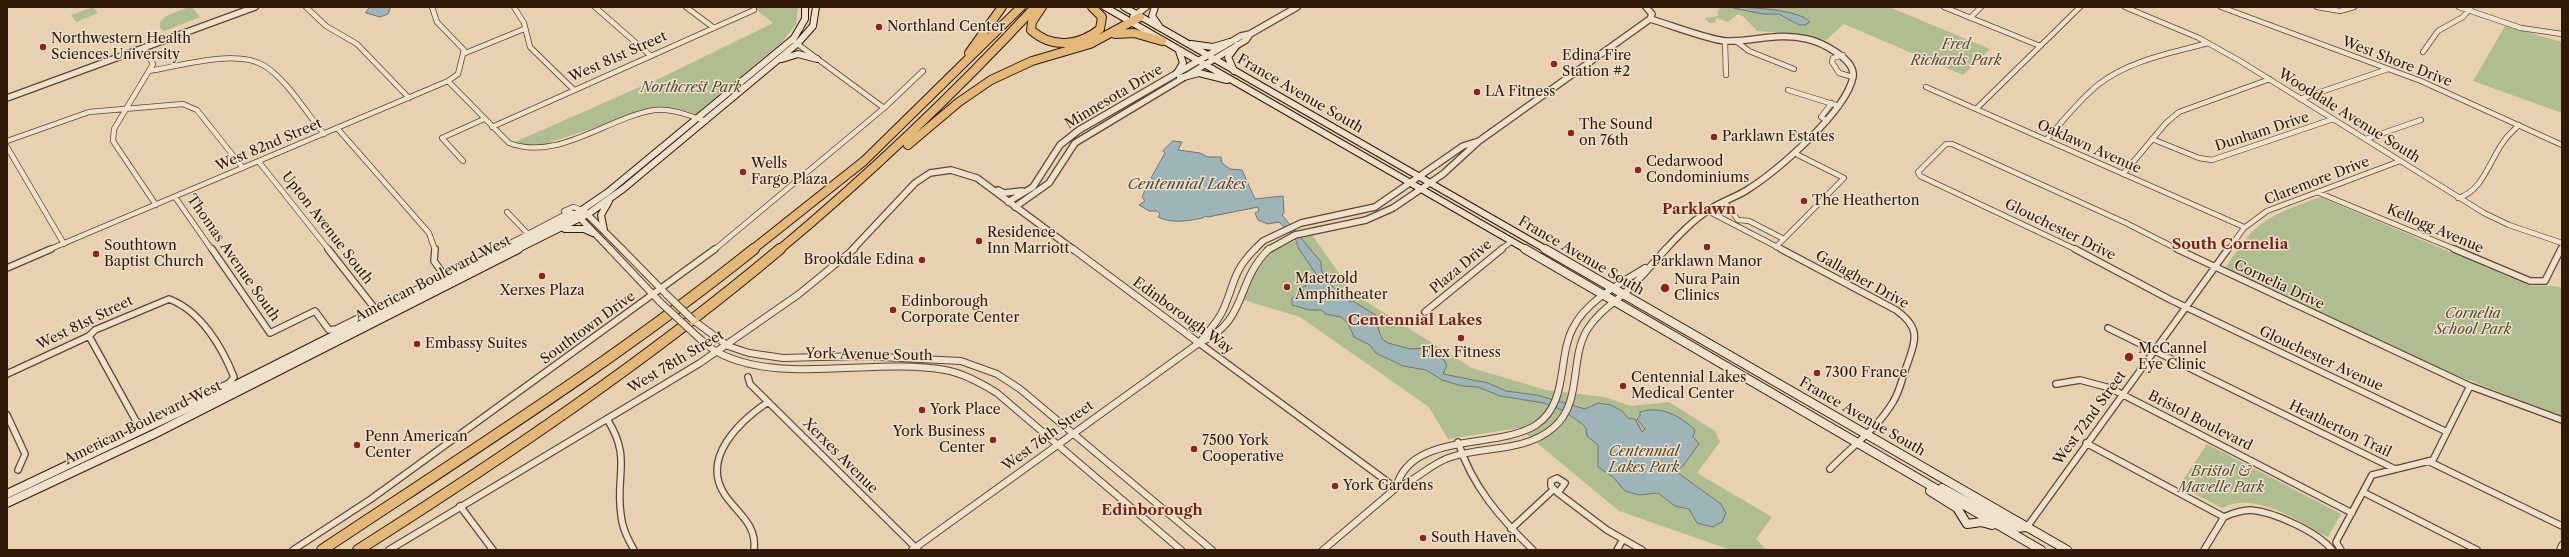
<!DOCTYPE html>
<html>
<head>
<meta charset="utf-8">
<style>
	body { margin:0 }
	#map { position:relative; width:2569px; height:557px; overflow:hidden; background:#e7d1b1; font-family:"Libre Caslon Text",serif }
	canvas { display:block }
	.frame { position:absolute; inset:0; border:8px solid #301907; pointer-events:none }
</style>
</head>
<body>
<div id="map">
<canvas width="2569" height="557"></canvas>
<div class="frame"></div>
</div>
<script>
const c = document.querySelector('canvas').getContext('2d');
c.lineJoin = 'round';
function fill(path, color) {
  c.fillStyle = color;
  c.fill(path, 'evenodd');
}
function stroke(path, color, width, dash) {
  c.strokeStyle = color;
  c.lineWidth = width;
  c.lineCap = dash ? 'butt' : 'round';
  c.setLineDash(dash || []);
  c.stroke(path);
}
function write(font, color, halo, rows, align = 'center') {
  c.font = font + ' "Libre Caslon Text",serif';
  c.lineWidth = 3;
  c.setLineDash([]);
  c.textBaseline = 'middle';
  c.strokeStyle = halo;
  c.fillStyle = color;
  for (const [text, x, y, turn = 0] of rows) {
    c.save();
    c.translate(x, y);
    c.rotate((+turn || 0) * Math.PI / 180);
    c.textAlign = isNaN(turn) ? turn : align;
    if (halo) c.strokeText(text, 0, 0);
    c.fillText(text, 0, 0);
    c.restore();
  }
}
const green = new Path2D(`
	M93 7 98 13 76 22 71 15Z
	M189 7H192L200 17 164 31 160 28V22L166 16Z
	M753 7H798L796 24 783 41 696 114 675 108H656L541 145 524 146 515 142 667 75 773 23Z
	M1718 7H1889L1990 49 1963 75 1844 24 1826 40 1799 34 1757 31 1744 17 1738 14 1728 22 1716 18 1715 23H1709L1705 18 1718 16 1717 12 1720 8Z
	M2505 26 2562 42V113L2473 81Z
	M2320 197 2528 285C2539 287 2552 284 2562 288V416L2453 374 2224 270C2233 257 2242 241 2254 230 2272 213 2297 206 2320 197Z
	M1312 235 1354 294 1472 368 1546 390 1604 397 1631 406 1669 402 1715 431 1720 442 1697 473 1772 517 1756 539 1767 550H1731L1619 511 1519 428 1448 439 1429 407 1300 317 1244 300 1256 265 1278 246Z
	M2207 444 2341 514 2328 537C2299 522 2256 490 2222 508L2179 486Z`);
const water = new Path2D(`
	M370 7H389L390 9 388 14 380 17 366 13Z
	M1729 7C1746 7 1799 9 1810 22L1805 25H1799L1779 14H1763Z
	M1173 141 1182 142 1178 150 1200 153 1208 157H1221L1222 163 1230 169 1242 170 1255 199 1283 196 1284 213 1282 215 1321 262C1320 279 1334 289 1350 299L1349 302 1353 301 1377 316 1378 328 1382 339 1388 343 1410 349 1425 348 1444 360 1447 365 1443 374 1488 383 1506 391 1537 395 1585 409 1598 403 1611 405 1622 411 1628 418 1635 419 1642 432 1645 429 1637 419 1640 416V412C1661 405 1680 416 1695 430L1693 437 1699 444 1682 467 1678 469V473L1721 504 1726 513 1722 522 1713 527 1697 523 1689 509 1675 506 1658 493 1639 495 1625 491 1613 477 1598 467V445L1587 436 1586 428 1581 423 1562 410 1544 403 1500 396 1478 387 1462 386 1442 380 1426 370 1403 366 1376 353 1370 345 1354 337 1348 323 1341 317 1325 314 1322 310H1309L1292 305V298L1303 295 1304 291 1301 288 1314 281 1316 274 1299 249 1295 238 1279 222 1268 224 1258 220 1255 213 1259 211 1258 207 1208 217 1205 216 1203 218C1186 221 1173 224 1158 217L1160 214 1157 211H1149L1139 205 1145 201 1142 197 1146 188 1153 185V179L1151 178 1165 153 1163 151Z`);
const minorFar1 = new Path2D(`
	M306 7 326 26 357 44 409 98
	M432 7 437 22 464 50 463 54
	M514 7 524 23 530 47 574 90
	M595 7 651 56
	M686 7 714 28
	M1944 7 2040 46
	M2125 7 2199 38 2240 61 2484 213 2509 225 2562 243
	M2221 7 2421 81 2562 145
	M2317 7 2340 11 2354 7
	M2459 7 2521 28 2562 34
	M1970 18 1981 7
	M1725 41 1726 75
	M1736 41 1749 51 1794 69
	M143 48 153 64 114 129 113 141 156 205
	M2423 52 2438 31 2463 17 2471 7
	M1843 55 1833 58 1832 62 1839 73 1853 77
	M149 71C180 66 235 49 263 65 286 78 307 114 324 134
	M448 81 509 143C558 162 608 117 655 110 672 108 690 116 706 121
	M1926 87 2244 227
	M1788 90 1839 106
	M2300 99 2388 69
	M884 108 923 71
	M1976 109 2080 7
	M1827 121 1821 117 1832 103
	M492 127 754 10
	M337 128 429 233 435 250
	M2152 139 2199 158 2212 160 2333 119
	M2366 139 2421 120
	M2046 140C2063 121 2079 100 2099 84 2130 60 2172 53 2208 43
	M7 141 89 112 183 104 197 110 243 168
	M7 147 64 244
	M463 161 442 138 484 119
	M259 162 329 250
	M2123 174 2166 123 2179 112 2270 79
	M2317 192 2457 250
	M175 197 212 250
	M2458 198C2483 191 2489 161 2504 141 2508 135 2514 130 2519 125
	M1727 205 1738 220 1749 221 1784 239
	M564 211 573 207 582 210
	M1708 211 1783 250
	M507 212 528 234
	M1776 247 1844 178 1798 155
	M501 248 570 212 576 214
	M48 250 448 81 458 74 463 54 524 29
	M714 250 884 108 792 40
	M1500 250 1512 241
	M2077 250 1920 176 1918 172 1946 144H1952L2126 223 2179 250
	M2228 250 2244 228 2267 211 2400 161
	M2560 250 2562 247`);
const minor = new Path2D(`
	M212 249 270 333 315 311 329 330 336 329 444 276
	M328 249 376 310
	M435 249 434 261 445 276
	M1781 249 1896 310C1921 328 1916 339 1907 365 1902 378 1900 391 1893 402 1877 429 1851 447 1830 469
	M2075 249 2169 299 2447 432
	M2177 249 2470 386 2562 420
	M2454 249 2530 281H2545L2561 249
	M7 268 51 249
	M169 299C201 311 222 347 234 377L229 383 148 423 141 424 136 421 89 336 95 330Z
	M1425 312 1502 249
	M2108 328 2395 469
	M1199 343 1396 488
	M7 374 89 336
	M748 377 750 384 918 550
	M2056 384 2080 380 2110 388 2352 513
	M7 415 25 454 18 470
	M607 419C632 458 615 475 621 515 622 528 628 539 634 550
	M1458 442C1472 486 1500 518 1533 550
	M2086 443 2224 517C2233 513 2241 510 2251 510 2274 512 2318 532 2332 550
	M2428 461 2562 526
	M1557 478 1565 483 1558 493 1551 486V481Z
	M2363 492 2477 550
	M1558 493 1607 530 1642 550
	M460 506 493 550
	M2027 527 2228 249
	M1511 529 1554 489
	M293 550 371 499 715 249
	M754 550C757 524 738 514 725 495 700 458 740 421 768 402
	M1617 550 1622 541
	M2204 550 2224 517
	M2341 550 2336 542 2372 475 2433 460 2470 386`);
const tertiaryFar1 = new Path2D(`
	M1646 7 1652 14 1650 19
	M1133 17 1146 7
	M1650 19C1668 24 1709 40 1726 41 1754 42 1776 32 1807 39 1821 42 1856 59 1853 77 1846 112 1777 171 1747 190 1736 197 1723 201 1712 208 1694 219 1679 235 1665 250
	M7 98 255 7
	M998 190 1004 193 1022 191
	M1008 202 1033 187 1060 145 1079 130 1241 36 1250 34 1297 7
	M1015 207 1049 183 1075 143 1246 40 1250 34
	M584 211 623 250
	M577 215 611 250
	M852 250 915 183 930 173 951 170 977 178 1074 250
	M1254 250 1263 241 1301 223 1375 207 1463 146 1479 141
	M1268 250 1295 235 1366 220 1393 208 1443 174 1479 141 1650 19`);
const tertiary = new Path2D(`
	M610 249 660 302
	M622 249 667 295
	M1073 249 1199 343
	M693 320 728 346 749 353 783 358 860 356 961 361 997 374 1020 389 1212 550
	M700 339C706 343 711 349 717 352 780 386 875 357 945 370 963 373 981 383 997 393L1181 550
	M1199 343C1207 333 1218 322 1223 310 1235 284 1232 272 1255 249
	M1396 488C1410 431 1497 450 1536 425 1569 403 1557 358 1573 328 1586 301 1621 283 1645 268
	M389 550 700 363 799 294 854 249
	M912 550 1199 343C1249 321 1234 283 1269 249
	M1323 550 1396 488C1416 481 1431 463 1451 457 1484 446 1525 452 1553 428 1583 403 1569 360 1587 330 1597 313 1614 303 1628 290 1642 277 1653 263 1666 249
	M2560 550 2562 545`);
const secondaryFar1 = new Path2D(`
	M1105 7 1527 250
	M1124 7 1547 250
	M1155 7 1152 16 1159 26
	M1191 44 1213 47 1230 42
	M782 59 798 54 817 59
	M1234 71 1228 57 1237 45
	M1177 73 1183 63 1179 51
	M1180 78 1199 73 1227 80
	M565 229H584L593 233
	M604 230 601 215 609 201
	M504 250 576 214 608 192 794 38 805 19V7
	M516 250 588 214 623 189 798 43 813 26 816 7`);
const secondary = new Path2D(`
	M1525 249 2041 550
	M1545 249 2067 550
	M1942 488 2015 528 2027 527
	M1930 491 1957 508 1967 524 1981 522 1992 525
	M7 494 234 386 506 249
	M7 503 154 434 518 249`);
const motorwayFar1 = new Path2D(`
	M1042 7 1032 22 1031 30C1052 49 1079 46 1100 29L1102 17 1092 7
	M1115 34 1134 33 1162 41
	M969 53 1002 7
	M908 145 959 102 991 80 1032 61 1090 44 1140 17
	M752 250 864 161 1021 7
	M779 250C870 174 954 94 1035 7`);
const motorway = new Path2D(`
	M322 550C468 453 617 359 754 249
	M358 550C503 458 648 360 780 249`);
const tertiaryBridge = new Path2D(`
	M667 295 693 320
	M660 302 700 339`);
const markers = [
	[879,27,4,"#8f2418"],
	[43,47,4,"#8f2418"],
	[1554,64,4,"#8f2418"],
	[1477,92,4,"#8f2418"],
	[1571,133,4,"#8f2418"],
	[1714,137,4,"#8f2418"],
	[1638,170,4,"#8f2418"],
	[743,172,4,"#8f2418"],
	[1804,201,4,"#8f2418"],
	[979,241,4,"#8f2418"],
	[1707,247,4,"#8f2418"],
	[96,254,4,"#8f2418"],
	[922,260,4,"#8f2418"],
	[542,276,4,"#8f2418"],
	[1287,287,4,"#8f2418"],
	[1665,288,5,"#8f2418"],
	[893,310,4,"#8f2418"],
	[1461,338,4,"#8f2418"],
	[417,344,4,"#8f2418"],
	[2129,357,5,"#8f2418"],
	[1817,373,4,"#8f2418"],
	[1623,386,4,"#8f2418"],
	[922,410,4,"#8f2418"],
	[993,440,4,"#8f2418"],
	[357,445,4,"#8f2418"],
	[1194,449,4,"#8f2418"],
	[1335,486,4,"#8f2418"],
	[1423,538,4,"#8f2418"]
];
const poiNames = [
	["Northland Center",887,27],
	["Northwestern Health",51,39],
	["Sciences University",51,55],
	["Edina Fire",1562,56],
	["Station #2",1562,72],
	["LA Fitness",1485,92],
	["The Sound",1579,125],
	["on 76th",1579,141],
	["Parklawn Estates",1722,137],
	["Cedarwood",1646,162],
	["Condominiums",1646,178],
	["Wells",751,164],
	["Fargo Plaza",751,180],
	["The Heatherton",1812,201],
	["Residence",987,233],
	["Inn Marriott",987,249],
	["Southtown",104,246],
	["Baptist Church",104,262],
	["Brookdale Edina",914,260,"right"],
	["Parklawn Manor",1707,262,"center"],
	["Maetzold",1295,279],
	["Amphitheater",1295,295],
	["Nura Pain",1674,280],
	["Clinics",1674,296],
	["Xerxes Plaza",542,291,"center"],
	["Edinborough",901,302],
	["Corporate Center",901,318],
	["Embassy Suites",425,344],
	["McCannel",2138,349],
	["Eye Clinic",2138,365],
	["Flex Fitness",1461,353,"center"],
	["7300 France",1825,373],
	["Centennial Lakes",1631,378],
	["Medical Center",1631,394],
	["York Place",930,410],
	["York Business",985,432,"right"],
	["Center",985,448,"right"],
	["Penn American",365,437],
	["Center",365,453],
	["7500 York",1202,441],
	["Cooperative",1202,457],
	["York Gardens",1343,486],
	["South Haven",1431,538]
];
const parkNames = [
	["Fred",1956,45],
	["Richards Park",1956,61],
	["Northcrest Park",691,88],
	["Cornelia",2473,314],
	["School Park",2473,330],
	["Centennial",1644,452],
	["Lakes Park",1644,468],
	["Bristol &",2221,472],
	["Mavelle Park",2221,488]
];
const streetNames = [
	["West 81st Street",618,57,-24],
	["West Shore Drive",2397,62,21],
	["France Avenue South",1300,94,30],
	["Minnesota Drive",1114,97,-31],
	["Wooddale Avenue South",2349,116,32],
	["Dunham Drive",2262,132,-18],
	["West 82nd Street",269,145,-23],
	["Oaklawn Avenue",2089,147,24],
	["Claremore Drive",2317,181,-21],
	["Upton Avenue South",327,228,52],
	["Kellogg Avenue",2435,229,23],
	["Glouchester Drive",2060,230,26],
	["France Avenue South",1581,256,30],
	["Thomas Avenue South",233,258,55],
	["Plaza Drive",1461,267,-40],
	["American Boulevard West",433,279,-27],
	["Gallagher Drive",1862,280,29],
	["Cornelia Drive",2279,285,25],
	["Edinborough Way",1183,316,36],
	["West 81st Street",85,323,-26],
	["Southtown Drive",588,328,-36],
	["York Avenue South",869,355,1],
	["Glouchester Avenue",2321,359,25],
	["West 78th Street",676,362,-31],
	["France Avenue South",1862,417,30],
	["West 72nd Street",2090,418,-54],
	["Bristol Boulevard",2200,421,27],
	["American Boulevard West",143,423,-26],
	["Heatherton Trail",2340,429,26],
	["West 76th Street",1048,436,-36],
	["Xerxes Avenue",840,456,45]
];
const waterNames = [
	["Centennial Lakes",1187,185]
];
const neighbourhoodNames = [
	["Parklawn",1699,210],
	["South Cornelia",2230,245],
	["Centennial Lakes",1415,321],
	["Edinborough",1152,511]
];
fill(green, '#b0bd90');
fill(water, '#9db4b8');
stroke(water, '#717671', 1);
stroke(minorFar1, '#5e4732', 6);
stroke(minor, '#5e4732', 8);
stroke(tertiaryFar1, '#5e4732', 8);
stroke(tertiary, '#5e4732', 8);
stroke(secondaryFar1, '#301907', 8);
stroke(secondary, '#301907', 10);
stroke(motorwayFar1, '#301907', 10);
stroke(motorway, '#301907', 12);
stroke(minorFar1, '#efe1cc', 4.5);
stroke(minor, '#efe1cc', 5.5);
stroke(tertiaryFar1, '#efe1cc', 5.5);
stroke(tertiary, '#efe1cc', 6);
stroke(secondaryFar1, '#efe1cc', 6);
stroke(secondary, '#efe1cc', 8);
stroke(motorwayFar1, '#e4b878', 8);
stroke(motorway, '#e4b878', 10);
stroke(tertiaryBridge, '#5e4732', 8, []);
stroke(tertiaryBridge, '#efe1cc', 6);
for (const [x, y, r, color] of markers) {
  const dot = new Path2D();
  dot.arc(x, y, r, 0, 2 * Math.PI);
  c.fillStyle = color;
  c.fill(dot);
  stroke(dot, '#efe1cc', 1.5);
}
write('14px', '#301907', '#efe1cc', poiNames, 'left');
write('italic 14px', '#564a30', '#efe1cc', parkNames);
write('14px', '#301907', '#efe1cc', streetNames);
write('italic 15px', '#51483c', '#efe1cc', waterNames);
write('bold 15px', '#7a1f14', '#efe1cc', neighbourhoodNames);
</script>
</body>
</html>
